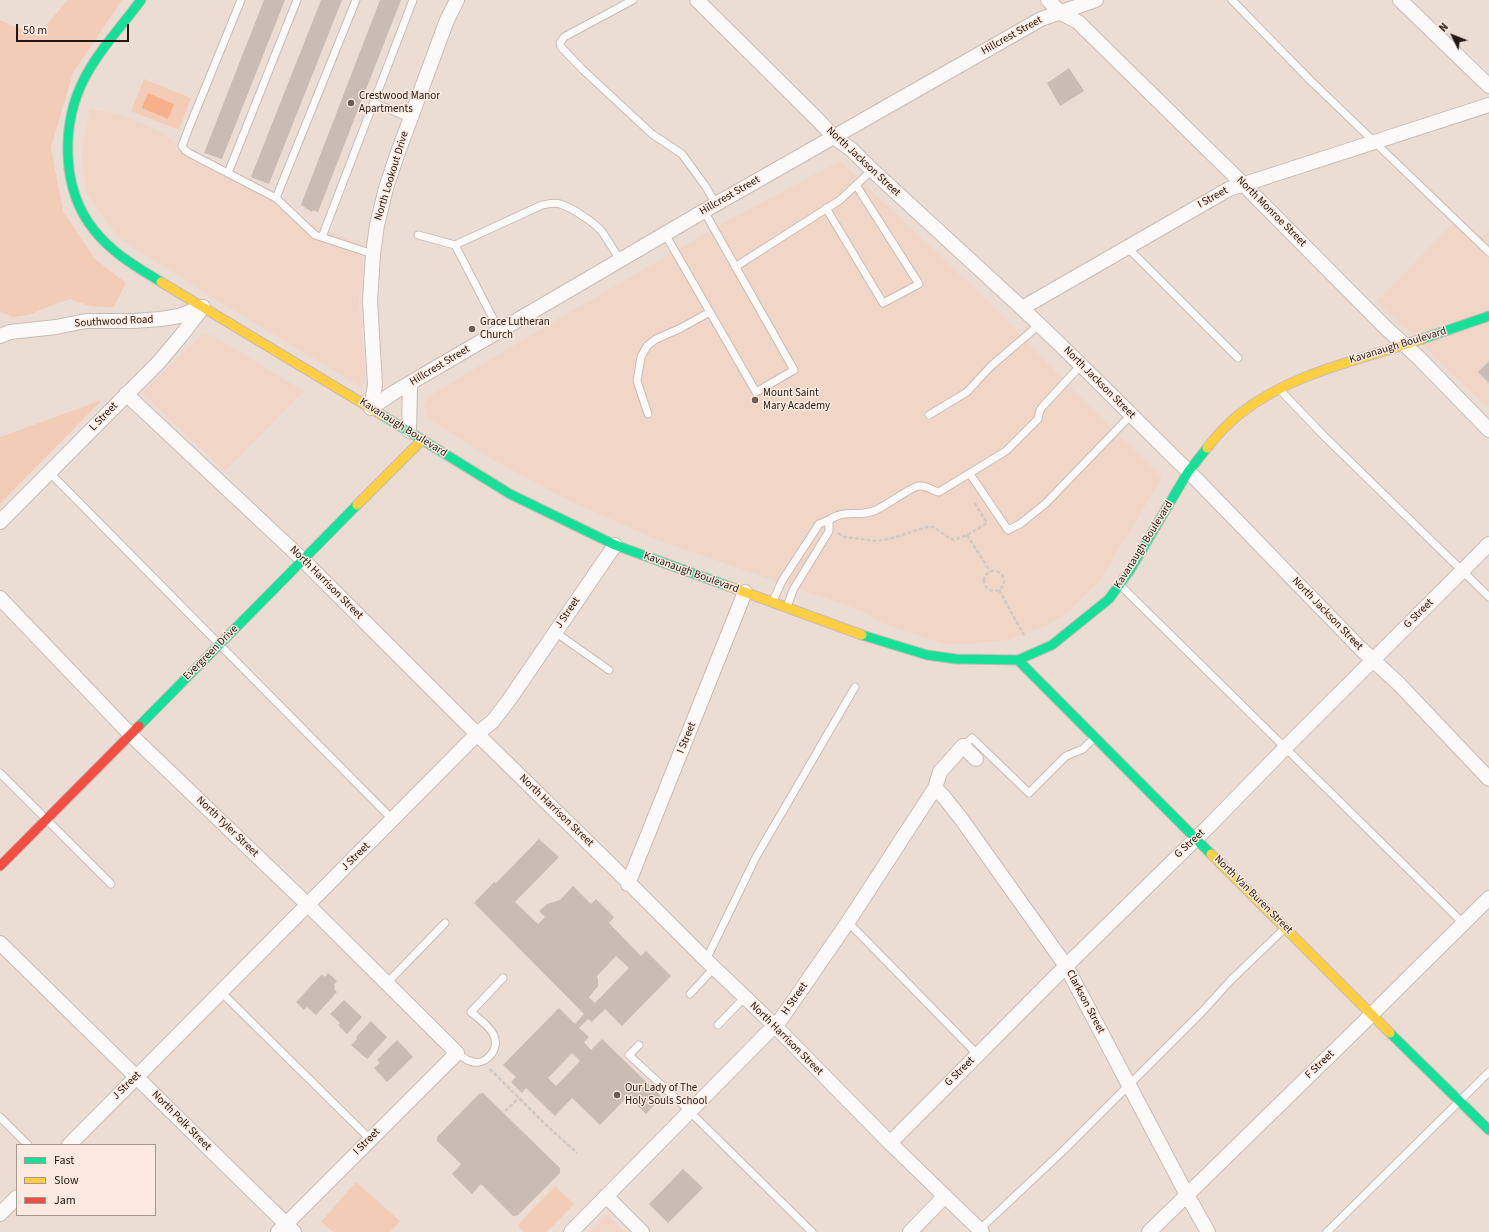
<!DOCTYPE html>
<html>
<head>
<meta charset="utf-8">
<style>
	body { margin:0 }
	#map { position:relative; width:1489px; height:1232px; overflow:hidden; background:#ecddd4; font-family:"Source Sans 3",sans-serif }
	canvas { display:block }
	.legend { position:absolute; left:16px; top:1144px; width:140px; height:72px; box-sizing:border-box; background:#fceae0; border:1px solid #a5968e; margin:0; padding:5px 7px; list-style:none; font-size:12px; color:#231813 }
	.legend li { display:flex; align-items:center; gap:8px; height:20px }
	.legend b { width:20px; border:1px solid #a5968e }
	.north { position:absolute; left:1433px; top:16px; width:40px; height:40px; -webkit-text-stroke:3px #fceae0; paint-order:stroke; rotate:313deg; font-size:11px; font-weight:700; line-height:16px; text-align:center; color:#231813 }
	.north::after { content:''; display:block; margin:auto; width:14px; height:18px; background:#231813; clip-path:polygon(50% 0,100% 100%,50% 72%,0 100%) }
	.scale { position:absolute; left:16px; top:24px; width:113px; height:18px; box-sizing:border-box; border:2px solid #231813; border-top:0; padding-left:5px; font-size:12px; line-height:14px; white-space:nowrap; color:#231813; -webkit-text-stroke:3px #fceae0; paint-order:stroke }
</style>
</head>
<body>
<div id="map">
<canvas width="1489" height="1232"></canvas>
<ul class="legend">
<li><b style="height:5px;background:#16e098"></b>Fast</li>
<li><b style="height:5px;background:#ffcf43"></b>Slow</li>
<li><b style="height:5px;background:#f24e42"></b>Jam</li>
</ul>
<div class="north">N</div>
<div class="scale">50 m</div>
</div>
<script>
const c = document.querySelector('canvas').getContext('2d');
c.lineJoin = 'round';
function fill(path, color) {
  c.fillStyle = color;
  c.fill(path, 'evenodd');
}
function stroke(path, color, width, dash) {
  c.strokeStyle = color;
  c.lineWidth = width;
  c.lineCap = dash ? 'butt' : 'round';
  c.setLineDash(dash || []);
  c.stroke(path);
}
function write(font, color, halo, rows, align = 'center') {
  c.font = font + ' "Source Sans 3",sans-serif';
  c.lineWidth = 3;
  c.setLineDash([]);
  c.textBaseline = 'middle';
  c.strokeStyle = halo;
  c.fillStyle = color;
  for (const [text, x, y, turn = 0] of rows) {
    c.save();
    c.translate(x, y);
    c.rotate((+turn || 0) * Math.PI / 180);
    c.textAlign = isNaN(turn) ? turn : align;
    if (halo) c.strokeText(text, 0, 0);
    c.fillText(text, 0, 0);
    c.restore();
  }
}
const built = new Path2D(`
	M90 109 122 115 164 133 192 161 247 184 300 219 362 245V274L359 301 365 382 361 387 218 301 119 238 87 194 81 154Z
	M840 161 989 302 1075 392 1162 477 1128 535 1097 584 1067 613 1048 625 1008 640 968 644H945L886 625 859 610 657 540 572 502 495 461 427 418 424 405 429 396 549 324 727 221Z
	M1459 217 1478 239 1489 229V404L1486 406 1377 301Z
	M203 334 212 335 304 391 225 471 142 393Z
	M607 1214 625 1232H589Z`);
const green = new Path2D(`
	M67 0H122L73 73 51 147 63 211 94 258 126 283 113 308 90 306 70 299 47 307 29 315 13 317 0 312V20L38 36Z
	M144 79 191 98 179 130 131 111Z
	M102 400 0 504V437Z
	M356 1182 400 1221 390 1232H333L321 1222Z
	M555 1186 574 1204 547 1232H524L519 1227 520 1222Z`);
const water = new Path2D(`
	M148 93 174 104 168 119 142 108Z`);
const building = new Path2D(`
	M264 0H285L222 159 204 153Z
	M321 0H342L269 184 251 177Z
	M380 0H401L318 212 313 210 312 212 301 205Z
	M1069 68 1084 91 1060 106 1047 83Z
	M1489 361V383L1478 372Z
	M539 839 559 857 515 902 538 924 545 917 539 911 547 904 560 900 573 886 591 904 596 899 614 917 609 923 641 956 646 951 671 976 622 1026 605 1009 592 1022 588 1019 579 1028 589 1037 584 1042 591 1050 602 1039 662 1097 646 1114 628 1096 600 1125 572 1098 555 1116 526 1088 522 1093 511 1082 516 1077 503 1065 559 1008 575 1024 584 1014 474 903 494 882 496 883ZM616 956 629 968 595 1003 589 997 598 986V980L597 976ZM572 1053 580 1061 556 1086 548 1078Z
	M328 973 337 981 334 985 335 987 334 989 337 992 316 1015 307 1007 304 1010 296 1002 322 974 325 977Z
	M344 1000 362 1017 347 1034 338 1025 340 1023 330 1014Z
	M371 1021 387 1037 367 1059 351 1045 357 1039 356 1037Z
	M397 1040 413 1057 387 1082 374 1068 380 1063 377 1060Z
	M483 1093 560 1168V1173L518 1215 513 1216 481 1184 472 1194 452 1174 461 1164 437 1141V1137L479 1094Z
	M683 1169 703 1188 668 1223 649 1204Z`);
const path = new Path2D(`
	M838 533 844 537 876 541 889 539 927 527H934L946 536 954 540 967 535 987 523 974 502
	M967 535 990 571
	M984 581a10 10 0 1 1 20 0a10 10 0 1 1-20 0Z
	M999 590 1025 637
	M490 1069 545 1124 577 1153
	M505 1111 519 1098`);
const lane = new Path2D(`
	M241 0 188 130 182 146 185 150 189 153 276 198 315 235 373 254
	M633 0 564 37 560 43 561 47 582 69 652 134 682 154 706 187 716 204
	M1232 0 1310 80 1489 252
	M374 103 410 118
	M228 173 297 0
	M276 198 356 0
	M826 208 883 303 919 284 856 185
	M665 234 756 392 794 370 704 211
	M418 235 455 245 542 205C548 204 554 202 560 204 571 207 597 224 603 233 609 242 614 251 620 260
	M322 237 413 0
	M455 245 499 330
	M1127 247 1238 358
	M735 267 840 200 872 170
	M1280 390 1325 437 1489 597
	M648 414 637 381 641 357 647 346 656 339 679 329 710 312
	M929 415 967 392 991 366 1039 325
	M49 472 393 820
	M970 474 1008 530 1020 524 1045 504 1131 415
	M829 520C846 508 860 518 876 510 886 506 912 486 919 486 927 485 932 491 939 492L1006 451 1038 419 1040 410 1043 406 1081 365
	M1120 585 1463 923
	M773 601 782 581 819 524 829 520V531L793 590 787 607
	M555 632 609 670
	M963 746 972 738 1029 793 1066 756 1083 749 1094 738
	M0 773 111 884
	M848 922 978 1055
	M706 960 756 857 855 687
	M387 983 445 923
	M221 992 370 1139
	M690 994 714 968
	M718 1025 744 998
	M639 1045 629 1055 681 1103 812 1232
	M457 1053C461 1055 465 1060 470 1061 484 1067 500 1051 494 1036 491 1027 478 1018 471 1012L503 978
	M0 1117 28 1145
	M979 1230 1064 1150 1201 1013 1231 980 1283 930
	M1327 1232 1489 1072`);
const street = new Path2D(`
	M697 0 819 121 834 137 852 150 872 170 1022 308 1081 365 1200 483 1360 648 1399 684 1489 779
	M1048 0 1061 13 1078 22 1243 184 1388 330 1418 357 1489 430
	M1400 0 1489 86
	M1022 308 1229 189 1489 105
	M0 336 10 332 56 327 86 321H134L161 319 179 316 202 307
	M126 394 303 560 477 734 611 865 706 960 775 1026 890 1143 982 1232
	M371 408 393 393 716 204 1041 19 1096 0
	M371 408 375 385 370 301 373 254 377 225 386 188 397 155 447 20 457 0
	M409 431 410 384
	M0 522 158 363 180 337 203 307
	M0 598 130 734 308 905 457 1053 278 1232
	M935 788 944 797 962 820 1066 966 1187 1195 1208 1232
	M628 884 745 592
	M0 943 294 1232
	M890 1143 1066 966 1208 827 1285 748 1489 544
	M69 1145 477 734 493 721 509 700 615 545
	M606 1196 642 1232
	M0 1214 17 1197
	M571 1232 781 1019 848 922 935 788 940 772 963 746 976 759
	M910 1232 945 1196
	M1149 1232 1360 1026 1489 898`);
const fast = new Path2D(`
	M141 0C122 26 99 50 84 79 61 125 61 189 94 230 112 253 137 267 161 282
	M1422 339 1489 316
	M382 415 510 494 615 545 728 586
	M862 635 927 655 956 659 1018 660 1052 645 1109 599 1130 570 1188 472 1207 448
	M1018 660 1211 854
	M139 726 357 505
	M1390 1033 1489 1130`);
const slow = new Path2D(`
	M161 282 382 415
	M1207 448C1217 435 1228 423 1241 413 1293 372 1361 360 1422 339
	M357 505 422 440
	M728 586 862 635
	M1211 854 1390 1033`);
const jam = new Path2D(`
	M0 866 139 726`);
const markers = [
	[351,103,4,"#695d57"],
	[472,329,4,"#695d57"],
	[755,400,4,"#695d57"],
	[617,1095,4,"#695d57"]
];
const streetNames = [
	["Hillcrest Street",1012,36,-29],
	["North Jackson Street",863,162,43],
	["North Lookout Drive",392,176,-73],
	["Hillcrest Street",730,196,-30],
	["I Street",1213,198,-29],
	["North Monroe Street",1271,212,45],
	["Southwood Road",114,322,-3],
	["Kavanaugh Boulevard",1398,346,-17],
	["Hillcrest Street",440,366,-31],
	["North Jackson Street",1099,383,45],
	["L Street",104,417,-46],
	["Kavanaugh Boulevard",403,428,32],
	["Kavanaugh Boulevard",1144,545,-58],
	["Kavanaugh Boulevard",691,573,20],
	["North Harrison Street",326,583,45],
	["J Street",568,613,-56],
	["North Jackson Street",1327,614,46],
	["G Street",1419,614,-45],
	["Evergreen Drive",211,653,-45],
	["I Street",687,738,-68],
	["North Harrison Street",556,811,44],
	["North Tyler Street",227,827,44],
	["G Street",1190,844,-43],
	["J Street",356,857,-45],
	["North Van Buren Street",1253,895,45],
	["H Street",795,999,-55],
	["Clarkson Street",1085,1002,62],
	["North Harrison Street",786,1039,45],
	["F Street",1320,1065,-44],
	["G Street",960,1072,-45],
	["J Street",127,1086,-45],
	["North Polk Street",181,1121,45],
	["I Street",367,1142,-45]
];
const poiNames = [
	["Crestwood Manor",359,97],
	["Apartments",359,110],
	["Grace Lutheran",480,323],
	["Church",480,336],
	["Mount Saint",763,394],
	["Mary Academy",763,407],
	["Our Lady of The",625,1089],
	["Holy Souls School",625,1102]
];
fill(built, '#f1d6c7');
fill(green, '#f3ccb7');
fill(water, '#f6b18a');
fill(building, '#c8bcb5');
stroke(lane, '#c8bcb5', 9);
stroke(street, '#c8bcb5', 16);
stroke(fast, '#c8bcb5', 11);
stroke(slow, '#c8bcb5', 11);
stroke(jam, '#c8bcb5', 11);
stroke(path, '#cfcac8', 2.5, [4, 2]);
stroke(lane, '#fcfaf9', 7);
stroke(street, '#fcfaf9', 14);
stroke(fast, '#16e098', 9);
stroke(slow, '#ffcf43', 9);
stroke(jam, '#f24e42', 9);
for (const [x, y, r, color] of markers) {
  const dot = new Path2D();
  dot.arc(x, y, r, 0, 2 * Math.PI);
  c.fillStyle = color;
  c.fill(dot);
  stroke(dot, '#fceae0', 1.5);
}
write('11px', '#231813', '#fceae0', streetNames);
write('11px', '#231813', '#fceae0', poiNames, 'left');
</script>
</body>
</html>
